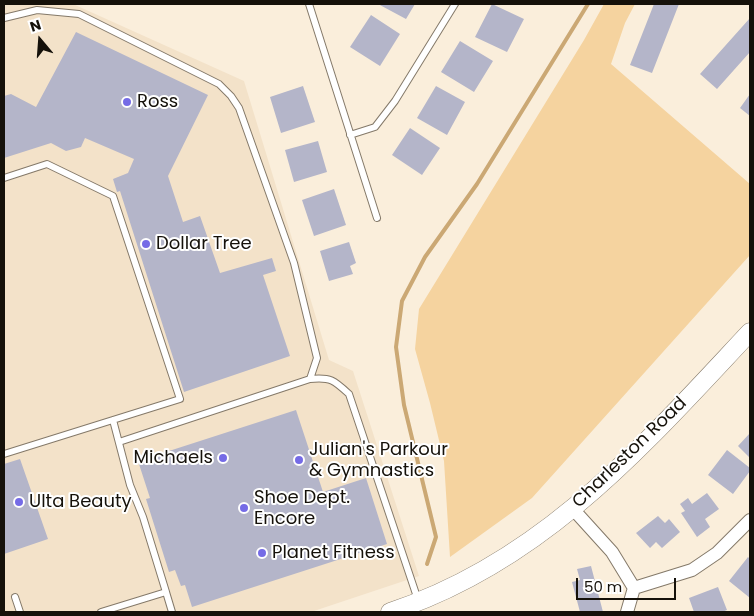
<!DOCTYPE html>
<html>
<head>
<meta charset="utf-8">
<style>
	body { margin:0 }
	#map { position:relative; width:754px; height:616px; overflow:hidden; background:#faeedb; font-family:Poppins,sans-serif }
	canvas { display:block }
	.frame { position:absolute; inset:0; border:5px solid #15110a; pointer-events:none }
	.north { position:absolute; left:15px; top:15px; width:50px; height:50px; -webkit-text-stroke:4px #fff; paint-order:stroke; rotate:342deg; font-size:14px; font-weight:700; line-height:20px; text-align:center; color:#15110a }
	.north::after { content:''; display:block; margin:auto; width:18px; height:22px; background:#15110a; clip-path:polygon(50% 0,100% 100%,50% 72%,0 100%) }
	.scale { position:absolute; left:576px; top:578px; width:100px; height:22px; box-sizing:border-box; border:2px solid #15110a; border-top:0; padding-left:6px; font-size:15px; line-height:18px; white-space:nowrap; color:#15110a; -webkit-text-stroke:4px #fff; paint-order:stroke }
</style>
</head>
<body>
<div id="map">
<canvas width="754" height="616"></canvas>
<div class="frame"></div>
<div class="north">N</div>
<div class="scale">50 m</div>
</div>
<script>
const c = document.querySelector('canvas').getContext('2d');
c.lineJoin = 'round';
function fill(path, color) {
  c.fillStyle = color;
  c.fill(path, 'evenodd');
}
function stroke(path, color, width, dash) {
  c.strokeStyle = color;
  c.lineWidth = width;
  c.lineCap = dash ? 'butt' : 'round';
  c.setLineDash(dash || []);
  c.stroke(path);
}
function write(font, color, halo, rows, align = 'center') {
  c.font = font + ' Poppins,sans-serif';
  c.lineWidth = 4;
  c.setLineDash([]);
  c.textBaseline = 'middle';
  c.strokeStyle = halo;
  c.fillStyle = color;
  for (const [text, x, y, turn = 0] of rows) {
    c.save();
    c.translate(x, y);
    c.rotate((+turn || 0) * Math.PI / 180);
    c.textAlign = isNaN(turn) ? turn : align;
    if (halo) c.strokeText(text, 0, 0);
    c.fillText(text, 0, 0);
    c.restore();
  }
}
const built = new Path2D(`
	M4 4H73L244 81 329 360 353 371 419 576 311 612H4Z`);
const green = new Path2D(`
	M604 4H635L625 23 611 64 750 184V255L532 498 450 557 444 461 430 403 415 349 419 309 584 40Z`);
const stream = new Path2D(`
	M427 564 436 537 404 405 396 347 402 301 425 257 477 184 588 4`);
const building = new Path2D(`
	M378 4H415L406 19Z
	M492 4 524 19 507 52 475 37Z
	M654 4H679L652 73 630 65Z
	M371 15 400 34 380 66 350 47Z
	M750 18V52L717 89 700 74Z
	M76 32 208 95 168 176 183 222 200 216 220 273 272 258 276 271 263 275 290 356 184 392 120 191 117 192 113 179 128 173 134 159 85 138 81 147 66 151 51 143 4 158V96L11 94 36 107Z
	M460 41 493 61 474 92 441 72Z
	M303 86 315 122 281 133 270 97Z
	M436 86 465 102 447 135 417 118Z
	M750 94V116L740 108Z
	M410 128 440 148 422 175 392 155Z
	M318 141 327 172 294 182 285 150Z
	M334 189 346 225 314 236 302 200Z
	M349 242 356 263 350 266 353 274 329 281 320 251Z
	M296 410 323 492 366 478 387 544 192 607 185 585 181 586 175 570 169 572 146 499 150 498 138 461Z
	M750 433V458L738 446Z
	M727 450 750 468V471L733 494 708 475Z
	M20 459 48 539 4 554V464Z
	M707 493 719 509 705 519 710 527 697 537 681 513 685 511 680 504 688 498 692 504Z
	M658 516 665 523 669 519 680 532 662 548 656 542 650 548 636 533Z
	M748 557 750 559V598L729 581Z
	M591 566 603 612H580L572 582 580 580 577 569Z
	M718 587 727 610 722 612H694L689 598Z`);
const lane = new Path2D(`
	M309 4 377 218
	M4 18 37 10 79 14 219 84 231 96 239 108 294 263 317 358 310 379
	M350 135 375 127 395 101 455 4
	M4 178 47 164 113 196 180 399 4 454
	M119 442 310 379C331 377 334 380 349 394L418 600
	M166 592 172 612
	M15 597 20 612
	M101 612 166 592 143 517 130 485 113 420`);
const street = new Path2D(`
	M573 509 612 552 634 588 627 612
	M634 588 692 570 717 553 750 520`);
const secondary = new Path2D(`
	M390 612C543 562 644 445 750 332`);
const markers = [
	[127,102,5,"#756be6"],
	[146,244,5,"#756be6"],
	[223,458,5,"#756be6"],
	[299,460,5,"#756be6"],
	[19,502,5,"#756be6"],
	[244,508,5,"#756be6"],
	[262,553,5,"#756be6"]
];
const poiNames = [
	["Ross",137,102],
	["Dollar Tree",156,244],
	["Julian's Parkour",309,450],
	["& Gymnastics",309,471],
	["Michaels",213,458,"right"],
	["Shoe Dept.",254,498],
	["Encore",254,519],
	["Ulta Beauty",29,502],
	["Planet Fitness",272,553]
];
const streetNames = [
	["Charleston Road",630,453,-44]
];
fill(built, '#f3e2c9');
fill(green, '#f5d39f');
stroke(stream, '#cba874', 4);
fill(building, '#b4b5c9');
stroke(lane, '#847969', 8);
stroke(street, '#847969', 14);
stroke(secondary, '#847969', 19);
stroke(lane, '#fff', 6);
stroke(street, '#fff', 12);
stroke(secondary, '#fff', 18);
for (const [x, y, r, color] of markers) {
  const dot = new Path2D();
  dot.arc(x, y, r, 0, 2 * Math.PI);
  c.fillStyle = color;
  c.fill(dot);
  stroke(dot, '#fff', 2);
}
write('18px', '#15110a', '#fff', poiNames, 'left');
write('18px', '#15110a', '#fff', streetNames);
</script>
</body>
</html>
